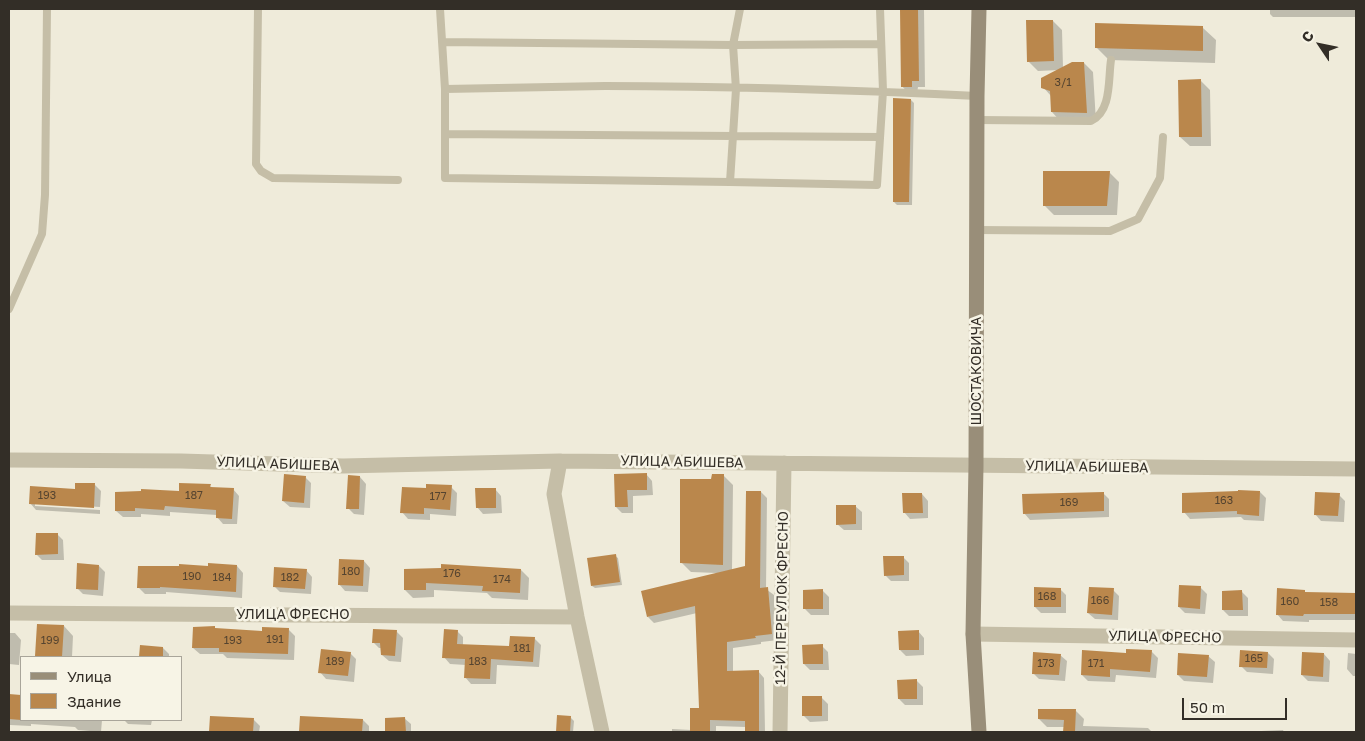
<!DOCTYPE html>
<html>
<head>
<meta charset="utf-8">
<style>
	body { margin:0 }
	#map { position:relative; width:1365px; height:741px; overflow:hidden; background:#efebda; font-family:"Golos Text",sans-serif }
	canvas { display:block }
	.frame { position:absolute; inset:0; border:10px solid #332e27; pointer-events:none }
	.legend { position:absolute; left:20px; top:656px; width:162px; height:65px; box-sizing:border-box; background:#f7f4e6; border:1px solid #a9a59a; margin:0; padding:6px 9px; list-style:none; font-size:15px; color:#332e27 }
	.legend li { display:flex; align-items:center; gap:10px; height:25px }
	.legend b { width:25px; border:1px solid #a9a59a }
	.north { position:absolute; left:1295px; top:20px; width:50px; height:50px; -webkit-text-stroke:4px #f7f4e6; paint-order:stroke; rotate:304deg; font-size:14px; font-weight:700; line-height:20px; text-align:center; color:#332e27 }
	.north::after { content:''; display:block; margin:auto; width:18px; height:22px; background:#332e27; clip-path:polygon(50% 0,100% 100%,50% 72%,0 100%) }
	.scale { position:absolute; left:1182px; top:698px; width:105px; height:22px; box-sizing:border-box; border:2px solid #332e27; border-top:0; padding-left:6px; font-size:15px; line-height:18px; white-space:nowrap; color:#332e27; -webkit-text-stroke:4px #f7f4e6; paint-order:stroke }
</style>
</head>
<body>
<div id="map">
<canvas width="1365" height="741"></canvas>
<div class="frame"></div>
<ul class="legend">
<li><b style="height:6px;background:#998e79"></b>Улица</li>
<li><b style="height:14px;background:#ba874c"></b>Здание</li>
</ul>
<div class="north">С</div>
<div class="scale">50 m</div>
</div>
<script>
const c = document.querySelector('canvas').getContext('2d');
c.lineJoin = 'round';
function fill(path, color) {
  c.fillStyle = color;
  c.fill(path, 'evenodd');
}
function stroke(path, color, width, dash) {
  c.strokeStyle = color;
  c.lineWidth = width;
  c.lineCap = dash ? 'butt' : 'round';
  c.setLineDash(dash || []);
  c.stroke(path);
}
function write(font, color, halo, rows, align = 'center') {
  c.font = font + ' "Golos Text",sans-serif';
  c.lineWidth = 5;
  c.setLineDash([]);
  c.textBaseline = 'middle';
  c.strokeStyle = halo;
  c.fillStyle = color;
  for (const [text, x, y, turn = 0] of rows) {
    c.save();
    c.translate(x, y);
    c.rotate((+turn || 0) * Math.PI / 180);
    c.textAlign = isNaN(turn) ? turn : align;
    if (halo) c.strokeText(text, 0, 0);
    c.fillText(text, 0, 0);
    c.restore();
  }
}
const shadow = new Path2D(`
	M901 9H924L925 87H918L917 93H908L902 86Z
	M1270 9H1356V17H1273L1270 14Z
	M1053 21 1062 30 1063 68 1084 63 1093 72 1096 122H1061L1052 112 1051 96 1043 87 1059 70 1038 71 1028 61Z
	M1203 28 1216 40 1215 63 1109 60 1096 47Z
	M1201 81 1210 90 1211 146H1190L1180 137Z
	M911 100 914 103 912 205H897L894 202Z
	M1109 172 1119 182 1117 215H1054L1045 206Z
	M646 474 652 481 653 495 633 496V513H622L616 507V475Z
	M723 475 733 485 732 570 747 567 761 492 767 498 766 589 774 595 778 640 761 642V644L733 648V672L758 671 764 678 765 732H746V727L716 726V732H672V729L691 730 700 709 697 613 654 623 648 617 717 573 691 572 681 562 713 480Z
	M305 477 311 483 310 508 290 507 283 501Z
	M360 477 366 484 364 515 354 514 348 508Z
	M95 485 101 491 100 507 35 503V506L100 510V514L36 510 30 503Z
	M210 486 213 488 233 489 239 496 237 524H223L217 517V515L170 512V516L141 514V517H123L116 511Z
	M451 487 457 493 456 516 430 514V520L408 519 402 512 427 490Z
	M495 489 501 496 502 513 483 514 477 507Z
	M1260 492 1266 498 1264 521 1244 520 1241 517 1190 519 1184 512Z
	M1103 493 1109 499V517L1030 520 1024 513Z
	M922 494 928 501V518L910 519 904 512Z
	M1339 495 1345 501 1344 522 1321 521 1315 514Z
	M855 506 862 512V530H844L837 524Z
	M57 534 63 540 64 560H42L36 554Z
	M615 556 618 558 622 585 595 588 592 586Z
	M903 557 909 563V581H891L885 575Z
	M364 561 370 568 368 592 345 591 339 584Z
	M99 566 105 572 103 596 83 594 77 588Z
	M237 566 243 573 242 598 166 592V594H145L139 588 209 567Z
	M306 570 312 577 311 594 280 592 274 586Z
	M406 570H521L529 578 528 600 492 598 487 593 434 590V597L413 598 405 590Z
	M1200 587 1207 594 1205 614 1185 613 1179 607Z
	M1060 589 1066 595V613H1041L1035 607Z
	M1113 590 1119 596 1118 620 1095 619 1088 613Z
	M823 591 829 597V615H811L805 609Z
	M1304 591 1307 594H1356V620H1309V622L1283 621 1277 614Z
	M1242 592 1248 598V616H1229L1223 610Z
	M64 626 73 636 72 657H38L36 656Z
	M216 629 263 632 289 630 295 636 294 660 227 658 223 654H200L193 648Z
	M396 631 403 638 401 662 389 661 382 655V648H379L373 642Z
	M457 631 463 637V645L510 648 534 638 541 645 539 667 497 665 496 684H471L465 677 466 665 450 664 444 657Z
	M918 631 924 638V655L906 656 900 650Z
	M9 633H15L21 640 19 665 9 664Z
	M822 646 828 652 829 670H810L804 664Z
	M141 647 163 648 169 654V657H140Z
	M1151 651 1158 658 1156 678 1116 675 1115 682 1088 681 1082 675 1127 654Z
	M350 653 356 659 354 682 326 679 320 672Z
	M1268 653 1274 659 1273 674 1247 672 1241 666Z
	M1348 653 1356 654V676H1353L1347 669Z
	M1324 654 1330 661 1329 682 1308 681 1302 675Z
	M1060 655 1067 661 1065 681 1039 679 1033 673Z
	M1208 656 1215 662 1213 683 1184 681 1178 675Z
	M917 681 923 687V705H905L899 699Z
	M9 696H21V720H102L101 732 78 730 75 727 31 724V726L10 725Z
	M821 697 828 704V721L810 722 803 715Z
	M1076 711 1084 719 1083 726 1148 728 1152 732H1065V727H1047L1039 719Z
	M558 716 570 717 574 721 573 732H557Z
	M211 717 254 720 260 726 259 732H211Z
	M302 718 363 720 369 726V732H301Z
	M404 718 411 724V732H387L386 719Z
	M124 720H152L151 725 128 724Z
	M1283 730 1284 732H1350H1239Z
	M900 731H918L920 732H900Z`);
const building = new Path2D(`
	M900 9H918L919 81H912V87H901Z
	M1026 20H1053L1054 61 1027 62Z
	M1095 23 1203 26V51L1095 48Z
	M1072 62H1084L1087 113 1051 112 1050 91 1041 88V78Z
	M1201 79 1202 137H1179L1178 80Z
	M893 98 911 99 909 202H893Z
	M1043 171H1110L1107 206H1043Z
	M647 473V490H627L628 507H615L614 474Z
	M284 474 306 476 304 503 282 501Z
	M712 474H724L723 565 680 563V479H711Z
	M348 475 360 476 359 509H346Z
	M75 483H95L94 508 29 504 30 486 75 489Z
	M179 483 211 484 210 487 234 488 232 519 216 518V510L165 506 164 510 135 508V511H115V492L141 491V489L179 491Z
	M426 484 452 485 450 510 424 508V514L400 513 402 487 426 488Z
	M475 488H496V508H476Z
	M1238 490 1260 491 1259 516 1237 514V511L1182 513V493L1238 491Z
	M746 491H761L760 588 768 587 772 634 755 636 756 638 727 642V671L759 670V732H745V721L710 720V732H690V708H699L695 606 647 617 641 591 745 566Z
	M1104 492V511L1023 514 1022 494Z
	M1315 492 1340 493 1338 516 1314 515Z
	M902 493H922L923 513H903Z
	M836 505H856V524L836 525Z
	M36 533H58V554L35 555Z
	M616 554 620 582 591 586 587 558Z
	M883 556H904V575L884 576Z
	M339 559 364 560 363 586 338 585Z
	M77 563 99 565 98 590 76 589Z
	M208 563 237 565 236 592 160 587V588H137L138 566H179V564L208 566Z
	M441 564 521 569 520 593 482 591 483 586 426 583V590H404V569L441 568Z
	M274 567 307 569 305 589 273 587Z
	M1179 585 1201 586 1200 609 1178 607Z
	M1034 587 1061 588V607H1034Z
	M1089 587 1114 588 1112 615 1087 613Z
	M1277 588 1305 590V592L1356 593V614H1304L1303 616 1276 615Z
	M823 589V609H803V590Z
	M1242 590 1243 610H1222V591Z
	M37 624 64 625 62 657 35 656Z
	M215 626V628L262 631V627L289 628 288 654 219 652V648H192L193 627Z
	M373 629 397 630 395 656 381 655 380 643H372Z
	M444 629 458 630 457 644 509 646 510 636 535 637 533 662 491 659 490 679 464 678 465 659 442 658Z
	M919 630V650H899L898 631Z
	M823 644V664H803L802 645Z
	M140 645 163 647V657H139Z
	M321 649 351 652 348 676 318 673Z
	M1126 649 1152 650 1150 672 1110 669V677L1081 675 1082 650 1126 653Z
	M1240 650 1268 652 1267 668 1239 667Z
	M1033 652 1061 654 1059 675 1032 674Z
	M1302 652 1324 653 1323 677 1301 675Z
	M1178 653 1209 655 1207 677 1177 675Z
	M917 679V699H898L897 680Z
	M9 694 21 695V720L9 719Z
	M802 696H822V716H802Z
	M1038 709H1076L1075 732H1063L1064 720 1038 719Z
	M557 715 571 716 570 732H556Z
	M210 716 254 718 253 732H209Z
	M300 716 363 719 362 732H299Z
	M405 717 406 732H385V718Z`);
const lane = new Path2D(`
	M258 9 256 164 261 171 273 178 398 180
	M440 9 445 89
	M740 9 733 45 736 89 730 182 445 178V89C498 88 551 87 605 86 729 86 853 90 977 96
	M442 42 733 45 881 44
	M978 120 1091 121C1112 111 1108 79 1111 60
	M445 134 880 137
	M730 182 877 185 883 91 880 9
	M977 230 1110 231 1138 219 1160 178 1163 137
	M9 309 42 234 45 195 47 9`);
const street = new Path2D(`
	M9 460 181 461 343 466 560 461 1356 469
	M560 461 554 494 577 617 602 732
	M9 613 577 617
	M973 634 1356 640
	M780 732 784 463`);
const secondary = new Path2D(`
	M979 732 973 634 976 465 977 96 979 9`);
const numberNames = [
	["3/1",1063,83],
	["193",47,496],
	["187",194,496],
	["177",438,497],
	["163",1224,501],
	["169",1069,503],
	["180",351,572],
	["176",452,574],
	["190",192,577],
	["184",222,578],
	["182",290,578],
	["174",502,580],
	["168",1047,597],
	["166",1100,601],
	["160",1290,602],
	["158",1329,603],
	["191",275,640],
	["199",50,641],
	["193",233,641],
	["181",522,649],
	["165",1254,659],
	["189",335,662],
	["183",478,662],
	["173",1046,664],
	["171",1096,664]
];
const streetNames = [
	["ШОСТАКОВИЧА",977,371,-90],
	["УЛИЦА АБИШЕВА",682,462,1],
	["УЛИЦА АБИШЕВА",278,464,2],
	["УЛИЦА АБИШЕВА",1087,467,1],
	["12-Й ПЕРЕУЛОК ФРЕСНО",782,598,-89],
	["УЛИЦА ФРЕСНО",293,615],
	["УЛИЦА ФРЕСНО",1165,637,1]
];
fill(shadow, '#0003');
fill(building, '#ba874c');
stroke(lane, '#c5bea7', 8);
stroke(street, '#c5bea7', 15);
stroke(secondary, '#998e79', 15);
write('11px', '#554430', null, numberNames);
write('14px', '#332e27', '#f7f4e6', streetNames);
</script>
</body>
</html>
